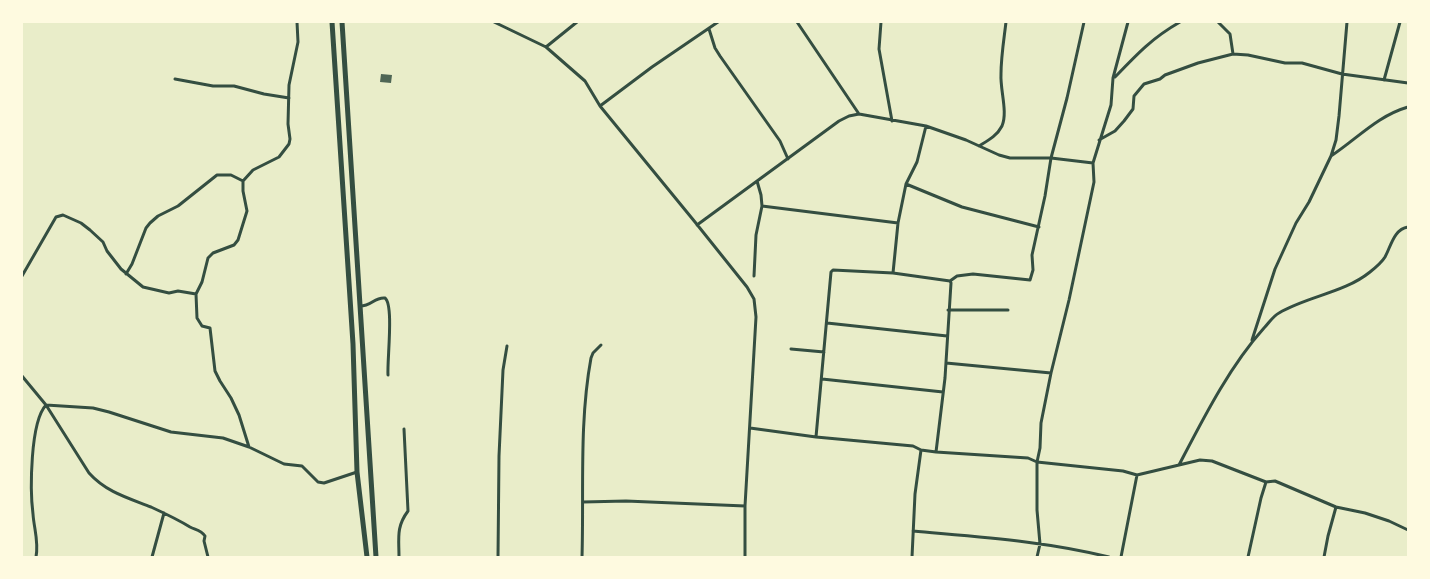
<!DOCTYPE html>
<html>
<head>
<meta charset="utf-8">
<style>
	body { margin:0 }
	#map { position:relative; width:1430px; height:579px; overflow:hidden; background:#e9edc9; font-family:Bitter,serif }
	canvas { display:block }
	.frame { position:absolute; inset:0; border:23px solid #fefae0; pointer-events:none }
</style>
</head>
<body>
<div id="map">
<canvas width="1430" height="579"></canvas>
<div class="frame"></div>
</div>
<script>
const c = document.querySelector('canvas').getContext('2d');
c.lineJoin = 'round';
function fill(path, color) {
  c.fillStyle = color;
  c.fill(path, 'evenodd');
}
function stroke(path, color, width, dash) {
  c.strokeStyle = color;
  c.lineWidth = width;
  c.lineCap = dash ? 'butt' : 'round';
  c.setLineDash(dash || []);
  c.stroke(path);
}
const building = new Path2D(`
	M381 74 392 75 391 83 380 82Z`);
const minor = new Path2D(`
	M494 22 546 47 585 81 600 106 695 222 747 287 754 299 756 317 745 506V557
	M797 22 859 114
	M881 22 879 49 892 121
	M1218 22 1230 34 1233 54
	M709 29 715 48 720 56 780 141 788 159
	M546 47 577 22
	M1115 77C1137 54 1152 38 1180 22
	M175 79 213 86H234L264 94 289 98
	M1384 80 1400 22
	M600 106 652 67 718 22
	M1099 140 1115 131 1124 121 1133 109 1134 96 1144 84 1160 79 1165 75 1198 63 1233 54 1248 55 1285 63H1302L1342 74 1408 83
	M979 146C987 141 997 136 1002 126 1008 112 1000 90 1001 74 1001 57 1004 39 1006 22
	M1331 156C1357 139 1377 116 1408 107
	M906 184 962 207 1039 227
	M762 206 898 223
	M697 225 839 121 849 116 859 114 926 126 966 140 999 155 1010 158H1051L1093 163
	M893 273 898 223 906 184 917 162 926 126
	M126 274 132 264 146 228 150 223 158 216 178 206 217 175H231L243 181
	M22 276 56 217 63 215 81 223 90 230 103 242 107 251 121 269 143 287 169 293 178 291 196 294
	M754 276 756 235 762 206 761 195 757 181
	M360 306C372 306 374 297 385 298 394 305 387 360 388 375
	M948 310H1008
	M827 323 947 336
	M1252 340 1275 269 1296 223 1309 202 1331 156 1336 140 1339 116 1347 22
	M791 349 824 352
	M946 363 1051 373
	M22 376 46 405 89 473C106 492 128 498 151 507 164 513 177 519 190 527 196 530 201 530 205 536L204 541 208 557
	M822 379 943 392
	M750 428 816 437 913 446 921 450 936 452 1028 458 1037 462 1123 471 1137 475 1200 460 1212 461 1266 482 1275 481 1336 507 1365 513 1389 521 1408 530
	M816 437 831 272 833 270 893 273 950 281 957 276 973 274 1030 280 1033 270 1032 255 1045 196 1051 158 1067 98 1084 22
	M249 447 239 415 231 398 220 381 215 371 210 328 202 326 197 318 196 294 202 282 208 258 213 253 234 245 238 240 247 211 243 191V181L253 170 279 157 289 144 290 139 288 124 289 85 298 42 297 22
	M936 452 945 378 951 283 950 281
	M1179 465C1203 419 1229 367 1264 328 1269 323 1273 316 1279 313 1308 296 1344 293 1370 272 1375 268 1382 262 1385 257 1391 246 1394 229 1408 227
	M583 502 626 501 745 506
	M913 531C979 537 1045 541 1109 557
	M36 557C39 542 34 529 33 514 30 491 30 422 46 405L93 408 109 412 171 432 223 438 249 447 284 464 302 466 318 482 324 483 357 472
	M152 557 164 513
	M399 557C399 538 396 527 408 511L404 429
	M498 557 499 456 503 370 507 346
	M582 557C584 491 579 423 591 358L593 353 601 345
	M912 557 915 494 921 450
	M1037 557 1040 544 1037 510V462L1040 448 1041 423 1051 373 1069 300 1094 182 1093 163 1111 105 1113 78 1128 22
	M1121 557 1137 475
	M1248 557 1261 498 1266 482
	M1324 557 1328 536 1336 507`);
const trunk = new Path2D(`
	M332 22 353 344 357 472 367 557
	M342 22 376 557`);
fill(building, '#4f6655');
stroke(minor, '#344e41', 3);
stroke(trunk, '#344e41', 5);
</script>
</body>
</html>
